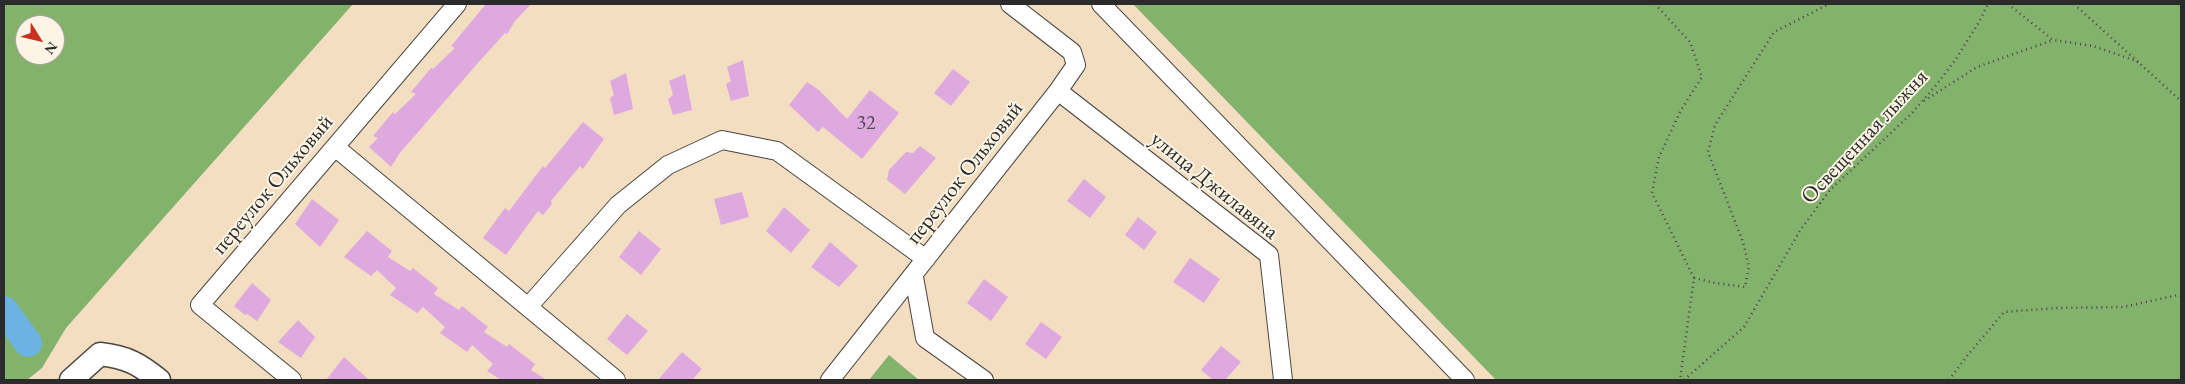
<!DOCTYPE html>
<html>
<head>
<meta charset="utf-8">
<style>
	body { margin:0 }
	#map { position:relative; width:2185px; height:384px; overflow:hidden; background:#f4dec1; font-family:"EB Garamond",serif }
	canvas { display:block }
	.frame { position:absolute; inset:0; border:5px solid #2b2b2b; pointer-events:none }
	.north { position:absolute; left:15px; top:15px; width:50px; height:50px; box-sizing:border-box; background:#fcf5e5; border:1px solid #a8a49b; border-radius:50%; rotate:126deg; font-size:14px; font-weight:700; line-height:20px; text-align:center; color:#2b2b2b }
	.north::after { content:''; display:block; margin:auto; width:18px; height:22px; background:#c8321e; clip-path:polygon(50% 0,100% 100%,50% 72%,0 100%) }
</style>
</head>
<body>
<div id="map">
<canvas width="2185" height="384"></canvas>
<div class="frame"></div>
<div class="north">N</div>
</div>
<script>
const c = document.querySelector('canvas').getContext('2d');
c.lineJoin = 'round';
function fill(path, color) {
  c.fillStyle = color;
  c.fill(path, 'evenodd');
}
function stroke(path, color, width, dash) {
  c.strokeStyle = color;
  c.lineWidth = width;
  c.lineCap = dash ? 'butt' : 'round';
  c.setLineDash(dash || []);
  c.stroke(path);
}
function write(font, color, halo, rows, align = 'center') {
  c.font = font + ' "EB Garamond",serif';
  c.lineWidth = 4;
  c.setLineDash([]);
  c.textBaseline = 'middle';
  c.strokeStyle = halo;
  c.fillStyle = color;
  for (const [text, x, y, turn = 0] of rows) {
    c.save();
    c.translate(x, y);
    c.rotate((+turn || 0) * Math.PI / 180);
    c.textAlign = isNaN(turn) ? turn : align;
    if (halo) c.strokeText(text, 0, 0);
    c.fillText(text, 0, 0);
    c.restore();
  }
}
const forest = new Path2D(`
	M4 4H353L66 328 42 368 27 380H4ZM25 25H55V55H25Z
	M1133 4H2181V380H1496Z
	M889 355 919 380H869Z`);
const river = new Path2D(`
	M4 310 28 343`);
const building = new Path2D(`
	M486 4H531L515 21 507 34 505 33 477 64 399 154 391 167 369 147 378 138 373 136 393 112 395 114 416 94 411 92 431 68 433 69 455 48 451 46Z
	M743 60 749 96 731 101 726 84 731 81 727 67Z
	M953 69 970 82 951 106 934 93Z
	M626 73 633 109 614 115 610 98 614 95 610 81Z
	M685 74 692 110 673 115 668 99 673 95 669 81Z
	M807 82 819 90 847 119 870 90 899 113 862 159 823 127 818 132 789 105Z
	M583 122 604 139 583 169 580 166 551 201 552 204 543 215 538 211 506 255 483 238 505 208 509 211 543 166 545 168Z
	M920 146 936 158 905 194 887 180 889 170 906 152 913 153Z
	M1084 179 1106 197 1090 218 1067 201Z
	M742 192 749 217 721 225 714 199Z
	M312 199 339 220 320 247 295 224Z
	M784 207 810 230 791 253 766 231Z
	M1138 217 1157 232 1144 250 1125 235Z
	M367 231 392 251 388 257 410 271 413 268 438 288 434 294 459 310 462 306 488 327 484 332 507 347 509 344 535 364 531 370 547 380H501L487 371 493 364 472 345 467 352 440 333 445 327 423 307 417 313 390 295 396 288 377 270 371 276 344 257Z
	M639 231 661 249 641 275 619 257Z
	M830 242 858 266 839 287 811 267Z
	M1190 258 1220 279 1204 303 1173 282Z
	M984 279 1008 297 991 321 967 303Z
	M252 283 271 300 257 321 247 314 245 315 234 306Z
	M627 314 648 331 627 355 607 339Z
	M298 320 315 337 301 358 278 342Z
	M1041 322 1062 337 1046 359 1025 344Z
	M1221 346 1241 362 1225 380H1213L1201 370Z
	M682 352 702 369 692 380H658Z
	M344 357 369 380H326Z`);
const path = new Path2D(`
	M1655 4 1690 42 1702 77 1681 110 1659 157 1652 193 1694 278 1680 380
	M2008 4 2053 40 2093 46 2142 63
	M2074 4 2181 101
	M1924 101 1977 67 2053 40
	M1694 278 1715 283 1745 287 1749 267 1743 242 1708 152 1715 125 1774 32 1829 4
	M1684 380 1744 327 1801 229 1830 190 1911 114 1938 83 1956 59 1979 22 1988 4
	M1949 380 1967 356 2004 312 2056 308 2123 307 2178 295 2181 296`);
const minor = new Path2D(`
	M1101 4 1465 380
	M1058 91 1269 255 1283 380
	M335 147 616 380
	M914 277 925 338 984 380
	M528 307 618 205 668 165 722 140 777 151 926 259
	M292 380 200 305 457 4
	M830 380 1058 91 1076 65 1072 52 1010 4`);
const major = new Path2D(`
	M71 380 100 354C127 357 139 364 159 380`);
const numberNames = [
	["32",866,124]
];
const streetNames = [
	["Освещенная лыжня",1865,137,-47],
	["переулок Ольховый",965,173,-52],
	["переулок Ольховый",273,185,-50],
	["улица Джилавяна",1214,186,39]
];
fill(forest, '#82b26c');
stroke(river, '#6cb2e2', 28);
fill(building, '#dea9de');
stroke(minor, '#494642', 20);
stroke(major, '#494642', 25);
stroke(path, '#494642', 2.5, [1, 4]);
stroke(minor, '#fff', 18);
stroke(major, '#fff', 22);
write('20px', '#584a58', null, numberNames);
write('22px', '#2b2b2b', '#fcf5e5', streetNames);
</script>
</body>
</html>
